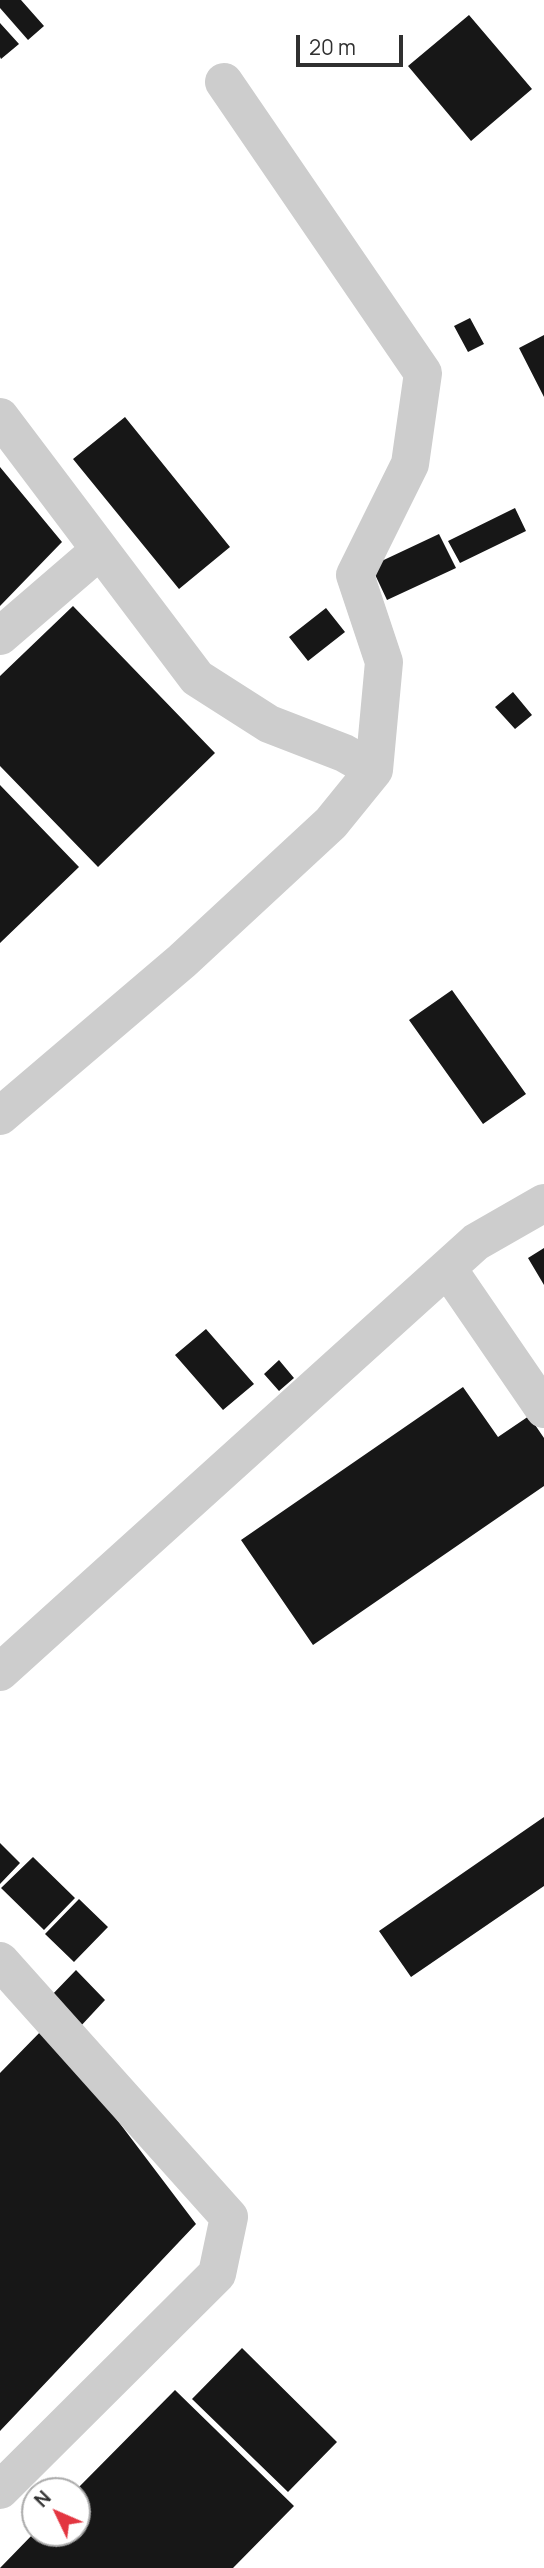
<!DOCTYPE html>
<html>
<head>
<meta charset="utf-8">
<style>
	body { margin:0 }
	#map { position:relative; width:544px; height:2568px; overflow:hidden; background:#fff; font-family:Manrope,sans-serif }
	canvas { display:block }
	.north { position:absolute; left:21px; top:2477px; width:70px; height:70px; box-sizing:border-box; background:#fff; border:2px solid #acacac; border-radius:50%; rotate:314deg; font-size:19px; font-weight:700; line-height:28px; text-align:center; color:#303030 }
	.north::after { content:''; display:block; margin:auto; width:24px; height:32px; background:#e33641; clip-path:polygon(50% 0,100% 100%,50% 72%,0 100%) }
	.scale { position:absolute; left:296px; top:35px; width:107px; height:32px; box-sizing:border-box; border:4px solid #303030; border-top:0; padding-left:9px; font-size:21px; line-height:24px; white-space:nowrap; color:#303030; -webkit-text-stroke:5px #fff; paint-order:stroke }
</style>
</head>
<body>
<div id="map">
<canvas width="544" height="2568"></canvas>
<div class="north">N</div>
<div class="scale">20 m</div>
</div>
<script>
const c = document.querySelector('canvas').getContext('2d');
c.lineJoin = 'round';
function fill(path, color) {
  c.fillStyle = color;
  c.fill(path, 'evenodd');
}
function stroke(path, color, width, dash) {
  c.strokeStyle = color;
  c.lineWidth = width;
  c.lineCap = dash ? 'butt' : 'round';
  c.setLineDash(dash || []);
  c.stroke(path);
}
const building = new Path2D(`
	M0 0H21L44 26 28 40 0 8Z
	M469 15 532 89 471 141 408 66Z
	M0 23 19 44 1 59 0 57Z
	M470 318 484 344 468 352 454 326Z
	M544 335V397L519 348Z
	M125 417 230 547 179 589 73 459Z
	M0 467 62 542 0 606Z
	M515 508 526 531 460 563 448 541Z
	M439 534 456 568 387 600 371 566Z
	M73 606 215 753 98 867 0 766V676Z
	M326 608 345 632 308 661 289 637Z
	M513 692 532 715 515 729 495 707Z
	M0 785 79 867 0 943Z
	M452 990 526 1094 483 1124 409 1020Z
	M544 1248V1285L528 1258Z
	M206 1329 254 1384 223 1410 175 1355Z
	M279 1360 294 1378 279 1391 264 1374Z
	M463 1387 498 1437 529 1416 544 1438V1486L313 1645 241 1540Z
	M544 1817V1886L411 1977 379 1931Z
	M0 1843 20 1863 0 1884Z
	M33 1857 75 1898 44 1930 1 1888Z
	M79 1899 108 1927 74 1962 45 1934Z
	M76 1970 105 2000 79 2028 49 1998Z
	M46 2026 196 2224 0 2431V2073Z
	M242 2348 337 2442 288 2492 192 2399Z
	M175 2390 294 2506 233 2568H0L34 2533H77L75 2491Z`);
const minor = new Path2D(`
	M0 417 197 678 269 724 344 753 374 770
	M0 636 100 550
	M0 1116 182 961 331 823 374 770 384 662 355 575 410 464 423 373 224 82
	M448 1269 544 1409
	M0 1672 476 1242 544 1203
	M0 1961 229 2217 217 2274 0 2490`);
fill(building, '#171717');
stroke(minor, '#cdcdcd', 38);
</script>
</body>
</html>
